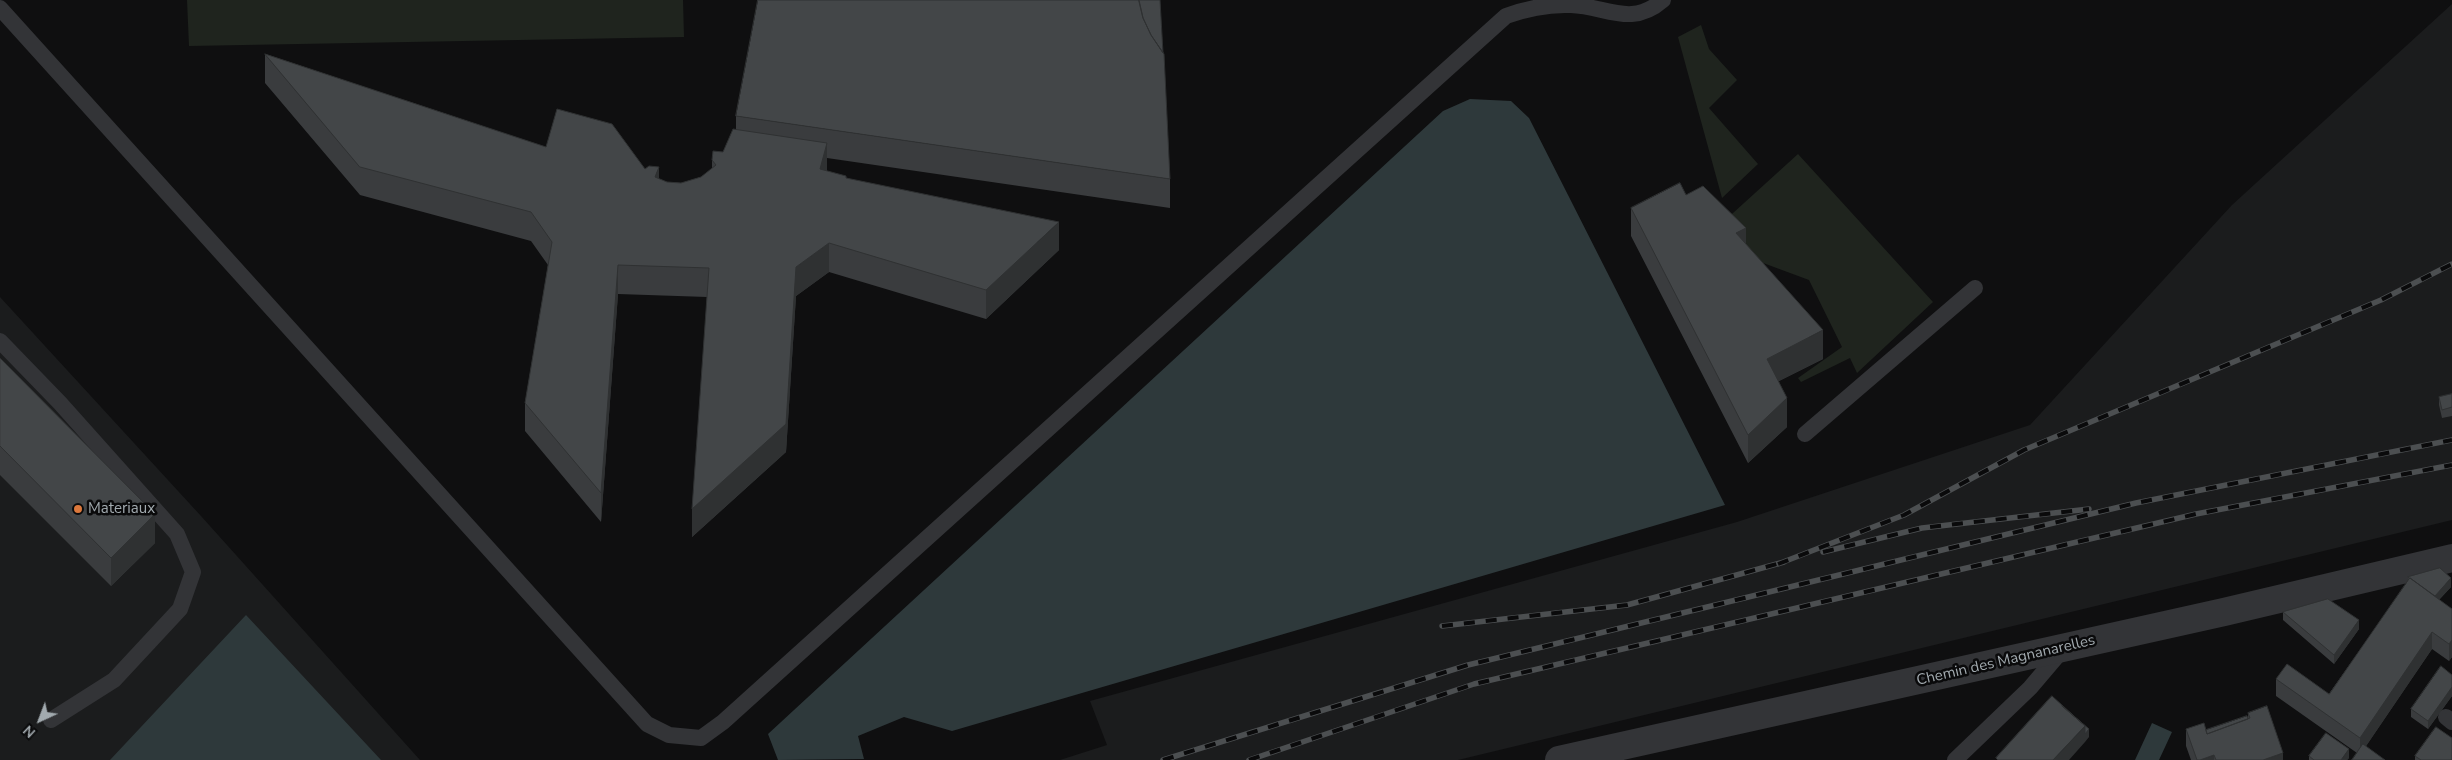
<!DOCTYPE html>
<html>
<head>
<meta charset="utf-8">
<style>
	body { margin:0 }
	#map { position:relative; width:2452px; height:760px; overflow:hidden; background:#0f0f10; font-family:"Nunito Sans",sans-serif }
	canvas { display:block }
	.north { position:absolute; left:15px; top:695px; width:50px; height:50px; -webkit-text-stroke:4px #0a0a0b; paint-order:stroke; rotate:223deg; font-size:14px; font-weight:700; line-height:20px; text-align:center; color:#a2aaaf }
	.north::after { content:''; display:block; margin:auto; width:18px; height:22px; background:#a2aaaf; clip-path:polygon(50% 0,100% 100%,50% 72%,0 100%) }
</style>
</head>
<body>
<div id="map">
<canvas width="2452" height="760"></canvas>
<div class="north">N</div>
</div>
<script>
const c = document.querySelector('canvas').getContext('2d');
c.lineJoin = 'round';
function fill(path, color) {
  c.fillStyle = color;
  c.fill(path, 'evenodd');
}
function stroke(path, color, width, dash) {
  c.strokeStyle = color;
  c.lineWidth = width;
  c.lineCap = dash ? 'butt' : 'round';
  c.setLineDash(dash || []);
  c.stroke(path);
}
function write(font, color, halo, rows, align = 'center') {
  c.font = font + ' "Nunito Sans",sans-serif';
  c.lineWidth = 5;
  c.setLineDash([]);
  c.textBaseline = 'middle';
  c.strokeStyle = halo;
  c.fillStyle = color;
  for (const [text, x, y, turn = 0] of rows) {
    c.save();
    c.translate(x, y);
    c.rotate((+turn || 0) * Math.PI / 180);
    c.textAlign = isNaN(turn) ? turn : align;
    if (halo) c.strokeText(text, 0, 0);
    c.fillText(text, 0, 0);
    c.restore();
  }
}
const built = new Path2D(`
	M2452 4V520L1458 760H1060L1107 745 1090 701 1737 522 2030 425 2232 205Z
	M0 297 201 516 420 760H0Z`);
const green = new Path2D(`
	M187 0H683L684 37 189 46Z
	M1701 25 1709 49 1737 80 1709 108 1758 164 1722 198 1678 37Z
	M1798 154 1933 302 1857 373 1850 358 1801 382 1798 378 1842 347 1809 280 1755 260 1722 223Z`);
const water = new Path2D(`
	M1470 99 1511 101 1529 118 1725 505 952 731 904 717 858 736 864 759 778 760 768 734 1443 111Z
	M246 615 381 760H110Z
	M2152 723 2172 732 2159 760H2135Z`);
const service = new Path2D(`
	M0 8 647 724 669 735 701 738 723 722 1506 16C1528 8 1547 4 1571 5 1606 6 1631 28 1663 0
	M0 341 60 403 177 534 193 572 180 609 114 680 51 720
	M1805 434 1975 288
	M2446 717 2452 722
	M1955 760 2030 688 2064 648`);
const minor = new Path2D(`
	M1559 760 2224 612 2452 558`);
const rail = new Path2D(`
	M1823 552 1922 528 2089 509
	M1778 564 1904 515 2024 450 2381 300 2452 264
	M1442 626 1627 605 1784 562
	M1163 760 1468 665 2136 503 2452 440
	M1249 760 1474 684 2196 514 2452 465`);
const wall = new Path2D(`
	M265 54 546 147 645 169 659 179 667 182 681 183 701 177 712 169V160L723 152 736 130V116L1170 179V208L827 158V171L1059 250 986 319 829 272 796 296 786 452 692 537 707 297 618 294 601 522 525 431V403L548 265 531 241 360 195 265 83Z
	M1686 195 1746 244 1823 359 1779 381 1787 427 1748 463 1631 236V208Z
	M0 358 155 543 111 586 0 475Z
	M2452 394V416L2442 418 2439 405V397Z
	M2408 577 2451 587 2439 600 2452 609V657L2449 661 2432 649 2366 746 2357 753 2276 696V679L2329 694 2408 582Z
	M2283 612 2359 629 2334 664 2283 620Z
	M2452 675V696L2428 729 2411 717V709Z
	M2248 713 2283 760H2191L2186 746V729L2206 730 2248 719Z
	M2309 756 2349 758 2347 760H2309Z
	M2415 756 2452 760H2415Z`);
const shadedWall = new Path2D(`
	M827 143V172L820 169Z
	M659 167V195L655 177Z
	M1059 222V250L986 319V290Z
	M1746 228V256L1736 233Z
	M829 243V272L796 296 786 452 692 537V509L796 267Z
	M618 265V294L601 522V493Z
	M1823 330V359L1767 387V359Z
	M1787 398V427L1748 463V435Z
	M155 514V543L111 586V558Z
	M2451 578V587L2432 607V599Z
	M2359 620V629L2334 664V655Z
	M2432 632V649L2360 755V738Z
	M2452 640V657L2449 661V644Z
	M2452 687V696L2428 729V721Z
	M2085 726 2089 729V737L2085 742 2069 760H2053Z
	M2349 749V758L2347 760H2341Z
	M2283 753V760H2263Z
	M2214 755V760H2200Z`);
const building = new Path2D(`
	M758 0H1139L1143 18 1151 35 1164 54 1170 179 736 116Z
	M1139 0H1160L1163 53 1151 35 1143 18Z
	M265 54 546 147 557 109 612 124 645 169 649 166 659 167 655 177 667 182 681 183 701 177 716 165 712 160 713 151 723 152 733 129 827 143 820 169 846 176V178L1059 222 986 290 829 243 796 267 786 424 692 509 709 268 618 265 601 493 525 403 552 242 531 212 360 167Z
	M1680 183 1686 195 1703 186 1746 228 1736 233 1823 330 1767 359 1787 398 1748 435 1631 208Z
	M0 358 155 514 111 558 0 446Z
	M2452 394V407L2442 410 2439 397Z
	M2440 568 2451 578 2435 596 2410 578V579L2408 577Z
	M2410 578 2452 609V640L2449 644 2432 632 2360 738 2276 679 2287 664 2329 694Z
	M2328 599 2359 620 2334 655 2283 612Z
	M2441 666 2452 675V687L2428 721 2411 709Z
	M2052 696 2085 726 2053 760H1998L1996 758Z
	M2062 706 2089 729 2085 734V726Z
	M2267 706 2283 753 2263 760H2216L2214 755 2200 760H2197L2186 729 2204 723 2207 734 2250 718 2248 713Z
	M2247 716 2248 719 2207 734 2206 730Z
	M2436 727 2452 738V760H2421L2415 756Z
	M2326 733 2349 749 2341 760H2314L2309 756Z
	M2363 744 2385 760H2352Z`);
const markers = [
	[78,509,5,"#db783c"]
];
const poiNames = [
	["Materiaux",88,509]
];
const streetNames = [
	["Chemin des Magnanarelles",2006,661,-13]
];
fill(built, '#1b1c1d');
fill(green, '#1f241e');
fill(water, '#2e393b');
stroke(service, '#333437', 16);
stroke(minor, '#333437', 28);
stroke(rail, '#4c4f51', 5.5);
stroke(rail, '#0a0a0b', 4, [11]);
fill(wall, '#3a3c3e');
fill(shadedWall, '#2f3132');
fill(building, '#434648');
stroke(building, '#2f3132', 1);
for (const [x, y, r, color] of markers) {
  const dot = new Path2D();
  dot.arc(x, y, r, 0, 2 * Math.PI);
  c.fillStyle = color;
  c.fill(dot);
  stroke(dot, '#0a0a0b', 2);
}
write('15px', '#a2aaaf', '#0a0a0b', poiNames, 'left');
write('15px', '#a2aaaf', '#0a0a0b', streetNames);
</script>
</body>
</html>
